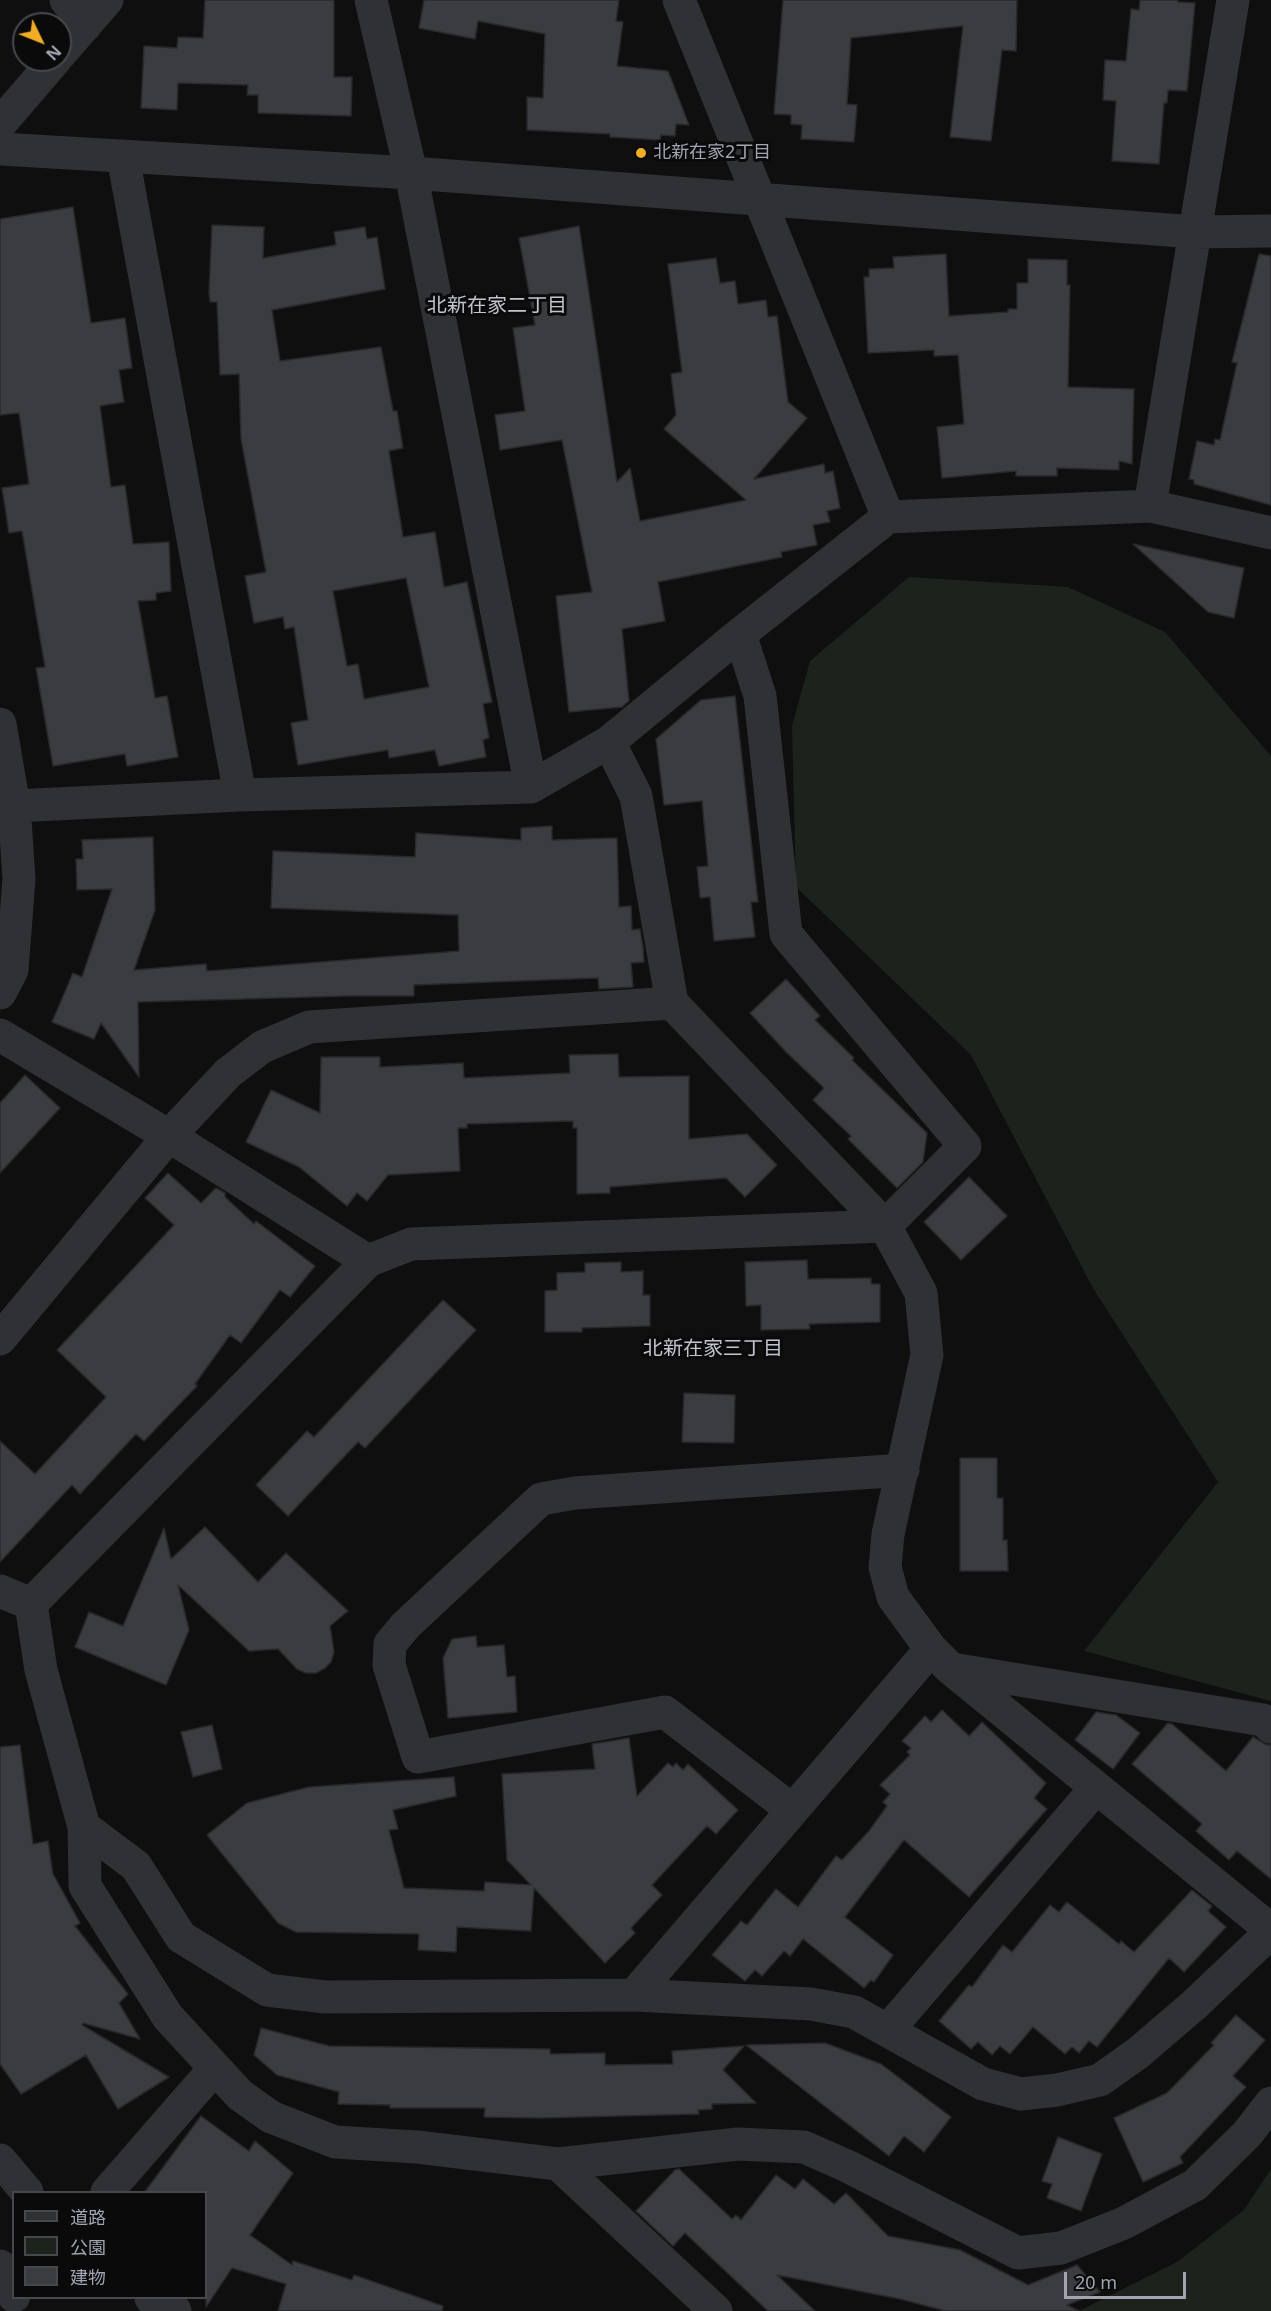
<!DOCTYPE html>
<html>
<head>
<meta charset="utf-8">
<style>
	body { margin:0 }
	#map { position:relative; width:1271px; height:2311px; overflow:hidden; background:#0f0f10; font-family:"Noto Sans","Noto Sans JP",sans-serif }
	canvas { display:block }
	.legend { position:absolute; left:12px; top:2191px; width:195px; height:108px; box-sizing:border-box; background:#0a0a0b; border:2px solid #46484d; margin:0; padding:8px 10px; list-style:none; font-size:18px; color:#a0a5b1 }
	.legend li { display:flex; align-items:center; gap:12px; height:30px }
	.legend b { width:30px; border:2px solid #46484d }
	.north { position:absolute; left:12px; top:12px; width:60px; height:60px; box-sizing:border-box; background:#0a0a0b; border:2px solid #46484d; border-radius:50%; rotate:133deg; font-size:16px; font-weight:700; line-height:24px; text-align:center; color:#a0a5b1 }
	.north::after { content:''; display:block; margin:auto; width:21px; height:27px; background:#f2ad26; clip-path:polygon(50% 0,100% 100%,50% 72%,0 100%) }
	.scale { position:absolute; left:1064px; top:2272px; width:122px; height:27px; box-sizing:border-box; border:3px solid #a0a5b1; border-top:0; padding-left:8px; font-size:18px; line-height:21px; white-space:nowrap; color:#a0a5b1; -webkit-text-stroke:4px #0a0a0b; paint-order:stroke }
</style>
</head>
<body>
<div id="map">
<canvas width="1271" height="2311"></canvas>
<ul class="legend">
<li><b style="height:8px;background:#303135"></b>道路</li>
<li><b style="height:16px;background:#1b231c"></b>公園</li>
<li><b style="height:16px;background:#3b3c40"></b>建物</li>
</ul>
<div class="north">N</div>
<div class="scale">20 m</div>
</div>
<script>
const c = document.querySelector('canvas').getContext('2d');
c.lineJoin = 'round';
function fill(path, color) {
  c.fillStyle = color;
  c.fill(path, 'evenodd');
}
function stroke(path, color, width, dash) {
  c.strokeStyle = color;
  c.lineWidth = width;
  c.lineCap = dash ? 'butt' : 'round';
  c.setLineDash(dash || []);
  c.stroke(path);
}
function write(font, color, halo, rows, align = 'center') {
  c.font = font + ' "Noto Sans","Noto Sans JP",sans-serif';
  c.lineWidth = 6;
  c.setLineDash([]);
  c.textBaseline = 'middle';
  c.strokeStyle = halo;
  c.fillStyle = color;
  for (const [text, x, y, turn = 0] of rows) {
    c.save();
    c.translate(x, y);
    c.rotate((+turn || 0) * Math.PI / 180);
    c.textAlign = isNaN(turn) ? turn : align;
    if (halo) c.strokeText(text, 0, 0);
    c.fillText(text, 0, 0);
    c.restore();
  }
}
const green = new Path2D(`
	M909 577 1068 587 1165 632 1271 756V1701L1084 1651 1218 1482 1094 1290 971 1055 796 887 792 726 810 661Z
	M1271 2169V2311H1079L1177 2262 1244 2210Z`);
const building = new Path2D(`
	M205 0H334V77H352L351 116 258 113V95H247L248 85 178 83 177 110 141 108 144 46 177 48 178 37 203 38Z
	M424 0H619L616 21 623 22 617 66 668 71 689 125 676 124 675 136 661 135 660 140 610 137V134L527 130V97L543 98 545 34 478 21 475 39 419 28Z
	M783 0H1017L1016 51 1002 50 991 141 950 137 963 26 851 38 847 104 857 105 854 142 801 139 802 125 791 124V115L774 114Z
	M1140 0H1178V2L1195 3 1187 91 1168 90 1167 103H1164L1159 164 1112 161 1116 101 1103 100 1105 60 1126 61 1131 9 1139 10Z
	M73 207 91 323 125 318 132 368 119 370 124 402 100 406 111 487 125 485 133 544 169 542 171 591 156 593V600L138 601 155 698 167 696 178 757 127 766 125 754 53 766 36 668 45 667 22 531 9 533 2 488 29 484 19 413 0 415V219Z
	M212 225 264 227 263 258 336 245 334 232 365 227 367 239 377 237 385 289 272 310 280 361 381 347 393 411H397L403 448 389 451 403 537 435 532 444 587 467 582 492 702 483 704 489 738 483 740 486 757 439 766 435 750 389 758 388 750 298 765 291 723 308 720 294 627 285 629 283 617 254 623 245 576 266 572 241 439 239 374 220 375 217 302H210L209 292ZM406 578 429 687 364 699 358 664 347 666 333 591Z
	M579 226 617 482 630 468 640 521 746 500 664 429 676 415 671 374 682 372 668 264 716 258 720 283 735 281 738 304 766 300 768 317 777 316 788 402 807 418 754 479 824 464 825 473 833 471 840 508 827 511 830 522 813 525 817 545 781 552 782 557 658 582 665 621 622 629 629 701 622 707 569 712 556 596 592 592 562 440 500 450 495 415 525 411 513 328 535 325 519 238Z
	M946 254 949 316 1008 312V309H1017V283H1028V259L1067 260V285H1070L1068 387 1134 389 1132 464 1119 461V470L1057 468V476H1016V471L942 478 937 427 964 424 958 355 934 356V350L868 353 864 277H869V269L894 268 893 257Z
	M1259 254 1271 256V505L1194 484V480L1189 479 1197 441 1214 445 1215 439 1220 440 1237 363 1232 362Z
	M1133 544 1244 568 1234 618 1208 612Z
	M735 696 758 902H751L755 937 714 941 710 897 700 898 697 867 708 866 702 801 664 805 656 739 701 700Z
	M552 826V840L617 838 619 907 631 906 632 930 640 929 643 947 644 962 631 963 633 987 599 989 598 978 414 985V996H348L138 1002 139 1077 101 1023 94 1039 52 1022 73 973 82 977 112 889 77 890 76 859H83L82 840 153 837 155 910 134 970 206 964 207 971 459 951 458 915 271 908 273 851 415 857 416 833 521 840V828Z
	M786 979 820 1016 815 1020 854 1058 852 1060 927 1133 923 1162 897 1188 848 1139 851 1136 813 1100 824 1088 786 1052 750 1013Z
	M618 1054 619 1077 689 1076V1139L747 1134 777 1165 745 1197 726 1178 610 1187V1193L577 1194V1128H573V1121L467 1124V1128H458L460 1171 388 1175 367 1201 357 1193 347 1206 299 1167 246 1142 271 1090 320 1113 321 1057H380V1067L463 1063 464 1078 570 1073 569 1055Z
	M25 1075 60 1108 0 1173V1103Z
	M168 1173 201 1203 216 1188 225 1193V1197L254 1224 256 1221 315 1266 290 1297 280 1290 241 1343 230 1335 195 1384 197 1386 144 1441 136 1434 80 1494 72 1485 0 1562V1441L35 1474 106 1397 57 1350 174 1225 145 1198Z
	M969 1177 1007 1216 961 1260 924 1222Z
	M807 1260 808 1279 871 1278V1284H880V1322L809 1324 810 1329 761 1330V1305L746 1306 745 1262Z
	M621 1262V1272L643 1271V1295H650V1326L582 1328V1332H545V1291L557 1290V1273L585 1272V1263Z
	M443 1300 476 1330 365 1448 358 1442 288 1516 256 1485 307 1431 314 1437Z
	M684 1393 735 1395 734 1443 682 1442Z
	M960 1458H997V1498H1003V1540H1007L1008 1571H960Z
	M205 1527 258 1582 286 1553 348 1611 330 1626 334 1652 331 1662 325 1668 316 1673H306L297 1669 278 1649 249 1651 178 1585 189 1630 166 1685 75 1647 89 1612 123 1626 164 1528 171 1559Z
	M476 1636 477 1647 504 1645 507 1677 515 1676 517 1712 448 1718 443 1658 452 1639Z
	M942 1710 969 1736 982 1722 1046 1783 1034 1798 1047 1809 969 1897 904 1840 845 1917 893 1955 874 1982 871 1980 864 1988 803 1939 790 1956 784 1951 762 1976 755 1970 745 1981 712 1955 741 1921 747 1925 776 1889 798 1907 836 1856 842 1860 869 1831 887 1806 883 1802 890 1794 880 1785 910 1755 907 1752 911 1748 902 1741 925 1716 931 1722Z
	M1096 1712 1116 1715 1140 1733 1113 1769 1075 1740Z
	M1168 1723 1172 1724 1226 1771 1253 1737 1267 1745H1271V1879L1237 1851 1229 1860 1196 1831 1202 1824 1132 1764Z
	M212 1725 222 1769 193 1777 181 1732Z
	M629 1738 637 1796 668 1763 673 1767 676 1763 683 1770 688 1764 738 1810 716 1834 707 1826 652 1885 662 1895 631 1928 635 1933 605 1963 534 1888 531 1931 457 1927 456 1952 418 1950 419 1934 296 1932 278 1923 207 1835 247 1803 309 1787 454 1777 456 1796 393 1810 398 1829 389 1830 404 1888 484 1891 485 1882 531 1885 507 1860 502 1774 595 1769 592 1744Z
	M20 1745 33 1844 48 1841 53 1874 80 1923 75 1926 128 1994 119 2003 140 2039 83 2023 82 2025 169 2077 118 2109 86 2055 21 2094 0 2064V1747Z
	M1192 1890 1212 1906 1208 1911 1226 1927 1184 1972 1169 1958 1097 2047 1089 2041 1079 2053 1072 2047 1065 2054 1033 2027 1010 2054 1000 2046 992 2055 978 2042 971 2049 939 2021 969 1985 972 1987 1003 1945 1012 1952 1050 1905 1059 1912 1067 1902 1119 1944 1121 1941 1134 1952Z
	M1236 2015 1265 2040 1233 2076 1246 2087 1180 2157 1183 2163 1143 2182 1114 2118 1167 2093 1214 2045 1211 2043Z
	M261 2028 329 2046 550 2049V2054L605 2053V2065L673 2064 672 2051 744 2046 723 2070 756 2103 712 2104V2109L698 2110 699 2114 539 2118 484 2117 485 2108H390V2105L338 2104 339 2092 277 2075 254 2055Z
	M825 2043 881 2064 951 2117 924 2152 904 2136 889 2156 746 2045Z
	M201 2116 249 2151 255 2141 293 2173 250 2235 292 2265 293 2261 352 2280 354 2275 443 2306 442 2311H278L286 2284 232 2268 206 2307V2193H144Z
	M1058 2137 1102 2154 1081 2211 1047 2198 1052 2184 1042 2181Z
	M679 2169 732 2219 736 2215 741 2220 776 2175 795 2189 803 2179 834 2204 846 2193 888 2236 960 2250 1028 2285 1077 2265 1100 2292 1067 2305 1079 2311H946L900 2299 777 2275 815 2311H768L685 2233 673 2246 636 2211 675 2170Z`);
const minor = new Path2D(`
	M66 0 85 26
	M371 0 411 173 531 787
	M679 0 888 517
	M60 54 107 0
	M0 124 55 60
	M0 149 411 173 1195 232 1271 231
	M123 157 240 795
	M1150 506 1233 0
	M0 724 14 806 19 879 12 970 0 993
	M609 742 636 796 672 1003 885 1226 921 1293 927 1355 888 1534 885 1567 893 1597 931 1649 951 1669 1271 1930
	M14 806 240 795 531 787 609 742 740 634 888 517 1150 506 1271 533
	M0 1035 169 1136 368 1261
	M0 1339 169 1136 228 1073 262 1047 309 1027 672 1003
	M0 1591 31 1604
	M31 1604 368 1261 411 1244 885 1226 965 1146 786 934 760 696 740 634
	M31 1604 41 1670 84 1827 85 1886 168 2017 240 2095 271 2117 335 2142 417 2147 558 2164 738 2144 804 2147 847 2166 1018 2253 1061 2248 1124 2223 1195 2185 1247 2134 1271 2103
	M952 1669 1263 1720 1271 1727
	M792 1810 665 1712 418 1757 389 1665 390 1644 406 1625 541 1499 575 1493 903 1470
	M84 1827 136 1866 181 1937 267 1990 325 1997 634 1995 811 2004 854 2012 983 2084 1021 2094 1057 2090 1100 2080 1138 2053 1194 2005 1271 1932
	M634 1995 931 1649
	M888 2030 1096 1788
	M0 2160 27 2192
	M558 2164 716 2311
	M107 2192 215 2068
	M0 2266 14 2296
	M151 2298 175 2311`);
const markers = [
	[641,153,6,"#f2ad26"]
];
const poiNames = [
	["北新在家2丁目",653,153]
];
const neighbourhoodNames = [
	["北新在家二丁目",497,306],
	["北新在家三丁目",713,1349]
];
fill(green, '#1b231c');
fill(building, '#3b3c40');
stroke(building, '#29292c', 1.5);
stroke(minor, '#303135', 33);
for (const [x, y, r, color] of markers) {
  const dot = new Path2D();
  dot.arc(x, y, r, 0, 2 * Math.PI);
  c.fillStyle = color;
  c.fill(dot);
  stroke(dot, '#0a0a0b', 2);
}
write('18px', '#a0a5b1', '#0a0a0b', poiNames, 'left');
write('20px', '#c1c4cd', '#0a0a0b', neighbourhoodNames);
</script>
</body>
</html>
